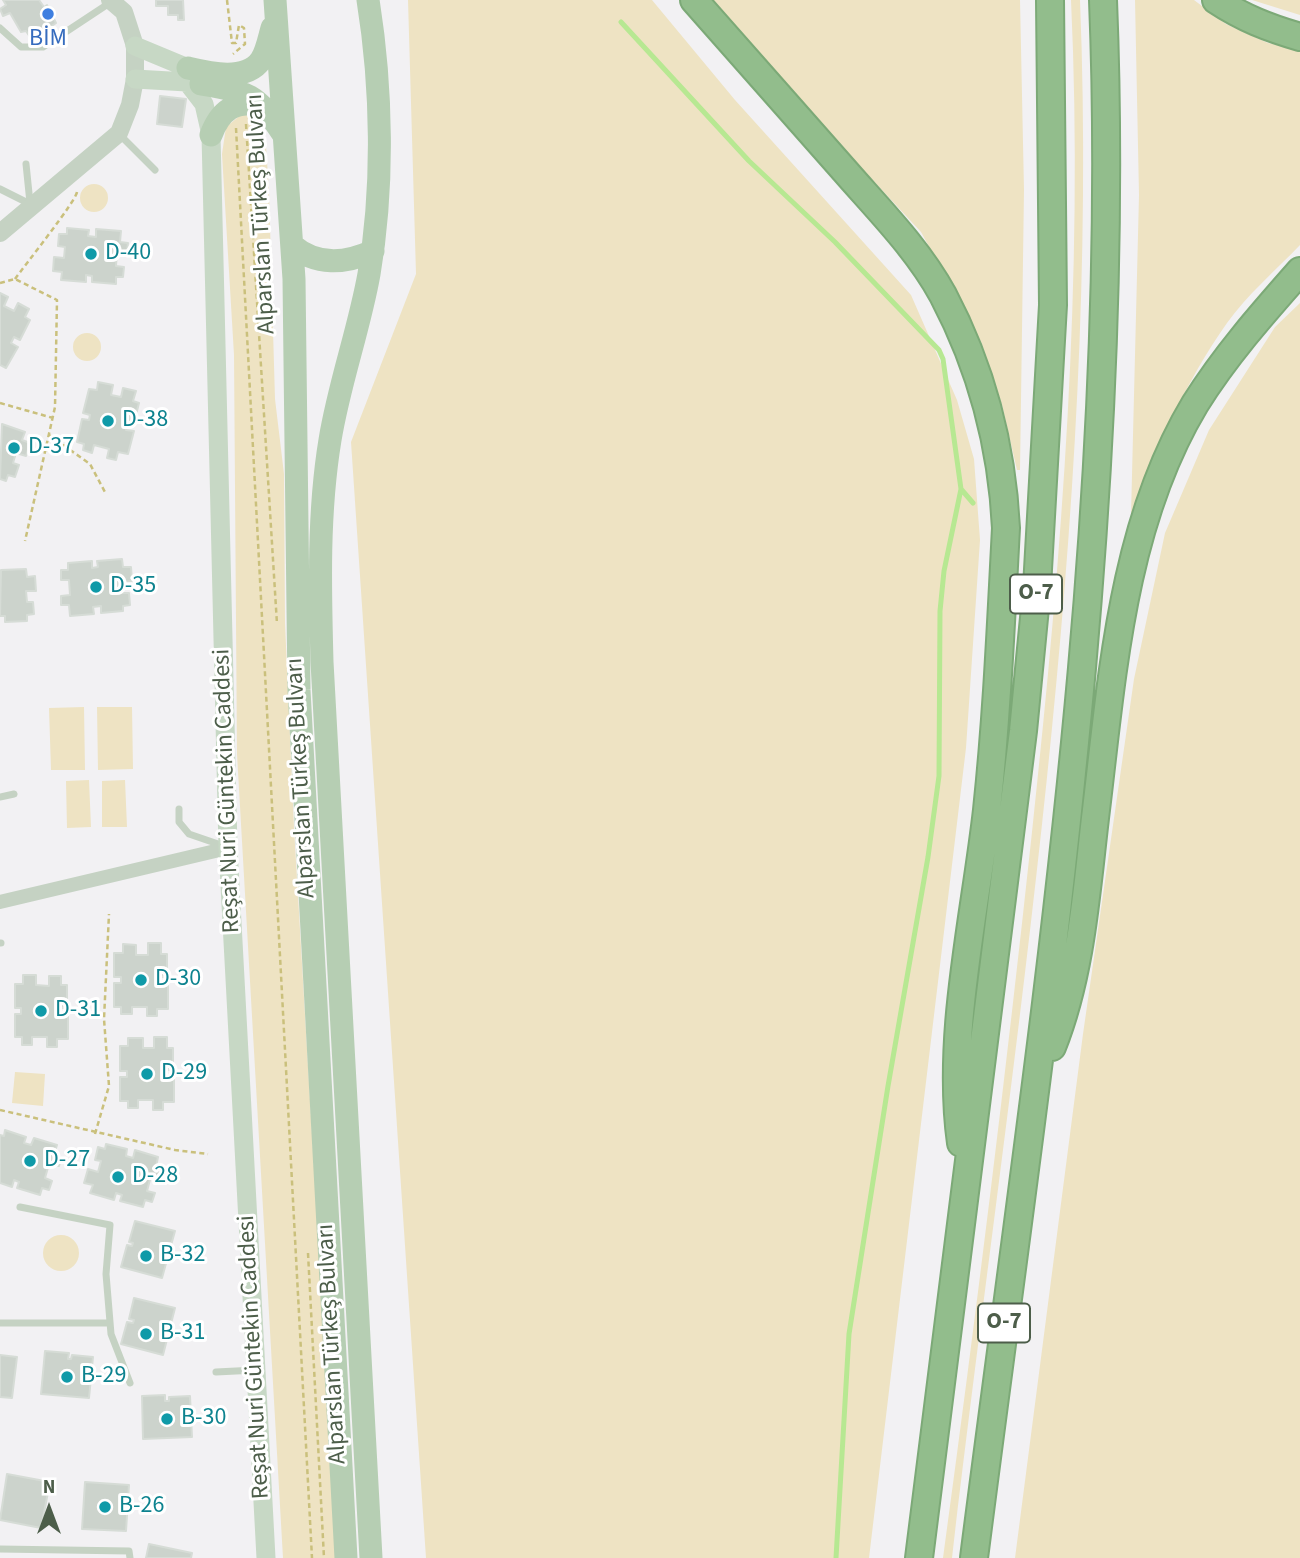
<!DOCTYPE html>
<html>
<head>
<meta charset="utf-8">
<style>
	body { margin:0 }
	#map { position:relative; width:1300px; height:1558px; overflow:hidden; background:#f2f1f3; font-family:"Source Sans 3",sans-serif }
	canvas { display:block }
	.north { position:absolute; left:14px; top:1474px; width:70px; height:70px; -webkit-text-stroke:5px #fff; paint-order:stroke; rotate:0deg; font-size:19px; font-weight:700; line-height:28px; text-align:center; color:#4d5e4a }
	.north::after { content:''; display:block; margin:auto; width:24px; height:32px; background:#4d5e4a; clip-path:polygon(50% 0,100% 100%,50% 72%,0 100%) }
</style>
</head>
<body>
<div id="map">
<canvas width="1300" height="1558"></canvas>
<div class="north">N</div>
</div>
<script>
const c = document.querySelector('canvas').getContext('2d');
c.lineJoin = 'round';
function fill(path, color) {
  c.fillStyle = color;
  c.fill(path, 'evenodd');
}
function stroke(path, color, width, dash) {
  c.strokeStyle = color;
  c.lineWidth = width;
  c.lineCap = dash ? 'butt' : 'round';
  c.setLineDash(dash || []);
  c.stroke(path);
}
function write(font, color, halo, rows, align = 'center') {
  c.font = font + ' "Source Sans 3",sans-serif';
  c.lineWidth = 6;
  c.setLineDash([]);
  c.textBaseline = 'middle';
  c.strokeStyle = halo;
  c.fillStyle = color;
  for (const [text, x, y, turn = 0] of rows) {
    c.save();
    c.translate(x, y);
    c.rotate((+turn || 0) * Math.PI / 180);
    c.textAlign = isNaN(turn) ? turn : align;
    if (halo) c.strokeText(text, 0, 0);
    c.fillText(text, 0, 0);
    c.restore();
  }
}
const green = new Path2D(`
	M408 0H652L735 100 911 295 957 400 974 459 980 540 966 748 869 1558H426L351 442 416 274Z
	M705 0H1020L1024 190 1020 470H1017L1002 405 981 342 921 232Z
	M1071 0H1080C1101 523 1013 1040 952 1558H943C976 1316 1006 1074 1032 832 1062 555 1084 278 1071 0Z
	M1135 0H1194L1226 24 1268 43 1300 50V245C1276 270 1247 295 1227 323 1185 382 1157 449 1131 515L1139 195Z
	M1252 0H1300V15Z
	M242 114 258 119 266 146 269 192 275 399 284 474 285 623 294 828 337 1558H283L237 754 234 355 222 154 226 127Z
	M80 198a14 14 0 1 1 28 0a14 14 0 1 1-28 0Z
	M1300 303V1558H1015L1083 1034 1134 679 1165 533 1209 430 1275 327Z
	M73 347a14 14 0 1 1 28 0a14 14 0 1 1-28 0Z
	M84 707 85 770H51L49 708Z
	M97 707H132L133 769 98 770Z
	M89 780 91 827 67 828 66 781Z
	M125 780 127 827H102V781Z
	M15 1072 45 1074 43 1106 12 1103Z
	M43 1253a18 18 0 1 1 36 0a18 18 0 1 1-36 0Z`);
const stream = new Path2D(`
	M621 22 749 161 835 242 939 350 943 359 961 489 944 571 940 611 939 776 928 857 888 1086 849 1334 836 1558
	M961 489 973 503`);
const building = new Path2D(`
	M3 0H39L44 7 47 5 56 23 32 40 26 31 21 32 10 13 3 16 0 9 6 5Z
	M156 0H183L184 20H178V15H168V6H156Z
	M160 96 186 99 182 127 157 124Z
	M67 228 89 230 88 236 96 237V229L121 231 120 242 128 243 127 252 117 251 116 266 124 267 123 277H116V284L92 282V276L86 275V282L61 280 62 272 53 271 54 257 64 258 65 247 58 246 59 234H67Z
	M0 293 8 297 4 306 14 311 18 303 29 309 25 317 30 320 20 340 14 337 11 343 18 347 6 368 0 365Z
	M98 382 113 385 111 395 121 397 123 388 136 391 133 401 139 403 134 423 128 422 126 430 134 431 128 454 118 452 116 460 107 458 109 449 94 445 92 453 83 450 84 444 77 442 82 419 89 420 90 415 83 413 89 389 97 390Z
	M2 424 25 432 22 440 30 443 26 456 16 453 13 463 19 465 15 477 8 475 6 481 0 479Z
	M122 559 123 567H131L132 581 122 582 123 593H129L130 605 123 606V611L101 613V606L93 607 94 614 70 616 69 605H61V596L70 595 69 580H61V570H68V563L92 561V568L98 567 97 561Z
	M26 569 27 577 35 576 36 591H26L27 602H33L34 614 27 615V621L5 622V616H0L1 570Z
	M148 943H161V954H167V977H160V983H168V1009H157V1016H147V1007H132V1014H121V1007H114V983H121V977H114V953H123V944L136 945V955H148Z
	M23 975H36V985L49 986V976H61V985H67V1008H60V1014H68V1039H57V1047H47V1037H32V1045H22V1037H15V1014H21V1008H15V984H23Z
	M154 1037H167V1048H173V1070H166V1077H174V1102H163V1110H153V1100H138V1108H128V1101H120V1077H127V1071H120V1046H128V1038H143V1048H154Z
	M5 1130 26 1137 24 1143 31 1145 34 1138 57 1145 54 1155 61 1158 59 1166 49 1164 45 1178 52 1181 49 1190 42 1188 40 1195 17 1188 19 1182 14 1180 12 1187 0 1183V1135L4 1136Z
	M106 1144 127 1149 126 1156 133 1158 135 1150 158 1157 156 1167 163 1169 161 1178 151 1176 147 1191 155 1193 152 1202 145 1200 143 1207 120 1201 122 1195 116 1193 114 1200 90 1193 93 1185 84 1183 88 1169 98 1172 101 1161 95 1160 98 1147 105 1149Z
	M135 1221 175 1231 162 1278 121 1267 127 1245 132 1246 133 1243 129 1242Z
	M134 1298 175 1308 163 1355 121 1344 127 1322 133 1323 134 1320 129 1319Z
	M45 1351 69 1353 68 1359H71L72 1355 93 1357 89 1398 41 1394Z
	M0 1355 17 1357 12 1398 0 1397Z
	M165 1395V1401H169V1397L190 1396 192 1437 143 1439 142 1396Z
	M7 1474 50 1482 41 1528 0 1520Z
	M85 1482 129 1485 126 1531 82 1529Z
	M149 1544 192 1553 191 1558H146Z`);
const path = new Path2D(`
	M227 0 232 43H236L239 25 244 28 245 44 233 54
	M246 124 277 624
	M236 128 312 1558
	M15 279C25 265 76 201 77 192
	M0 283 15 279 57 300 55 407 25 541
	M0 403 53 418
	M49 435 90 464 106 494
	M0 1110 175 1150 208 1154
	M95 1134 109 1086 104 1019 109 914
	M308 1253 324 1558`);
const service = new Path2D(`
	M0 28 21 47H43L111 2
	M119 134 155 170
	M26 164 30 203
	M0 189 30 204
	M0 797 14 794
	M179 809V822L189 834 224 846
	M0 943H1
	M20 1207 110 1225 106 1274 111 1334 130 1383
	M0 1323H110
	M216 1372 256 1370
	M0 1549 129 1551 130 1558`);
const minor = new Path2D(`
	M0 902 228 848`);
const tertiary = new Path2D(`
	M0 233 119 133 130 105 135 79V46L124 12 110 0`);
const secondary = new Path2D(`
	M135 46 188 68
	M135 79 187 82 204 104 211 135 228 848 266 1558`);
const primary = new Path2D(`
	M275 0 294 279 299 690 346 1558
	M368 0C382 87 384 187 369 274 359 330 339 384 330 440 318 513 320 587 322 662L371 1558
	M188 68C209 73 246 82 261 60 267 51 269 38 272 28
	M201 84C248 92 256 93 283 134
	M211 135C220 111 235 99 261 106
	M292 245C316 266 345 264 373 251`);
const motorway = new Path2D(`
	M694 0C744 57 795 114 845 171 879 210 918 249 943 295 982 369 1002 445 1006 528 1001 622 997 716 987 810 975 917 946 1036 961 1143
	M1216 0C1243 18 1269 28 1300 37
	M1052 1047C1081 974 1086 895 1095 818 1112 680 1121 527 1195 404 1225 356 1262 314 1300 271
	M919 1558 1023 731 1037 587 1053 305 1050 0
	M974 1558C1040 1041 1124 523 1103 0`);
const markers = [
	[48,14,7,"#3f7fe0"],
	[91,254,7,"#0f9aa8"],
	[108,421,7,"#0f9aa8"],
	[14,448,7,"#0f9aa8"],
	[96,587,7,"#0f9aa8"],
	[141,980,7,"#0f9aa8"],
	[41,1011,7,"#0f9aa8"],
	[147,1074,7,"#0f9aa8"],
	[30,1161,7,"#0f9aa8"],
	[118,1177,7,"#0f9aa8"],
	[146,1256,7,"#0f9aa8"],
	[146,1334,7,"#0f9aa8"],
	[67,1377,7,"#0f9aa8"],
	[167,1419,7,"#0f9aa8"],
	[105,1507,7,"#0f9aa8"]
];
const shields = [
	[1036,594,52],
	[1004,1323,52]
];
const shieldNames = [
	["O-7",1036,594],
	["O-7",1004,1323]
];
const shopNames = [
	["BİM",48,40]
];
const streetNames = [
	["Alparslan Türkeş Bulvarı",262,214,-93],
	["Alparslan Türkeş Bulvarı",302,778,-93],
	["Reşat Nuri Güntekin Caddesi",228,791,-92],
	["Alparslan Türkeş Bulvarı",333,1344,-93],
	["Reşat Nuri Güntekin Caddesi",255,1357,-93]
];
const cultureNames = [
	["D-40",105,254],
	["D-38",122,421],
	["D-37",28,448],
	["D-35",110,587],
	["D-30",155,980],
	["D-31",55,1011],
	["D-29",161,1074],
	["D-27",44,1161],
	["D-28",132,1177],
	["B-32",160,1256],
	["B-31",160,1334],
	["B-29",81,1377],
	["B-30",181,1419],
	["B-26",119,1507]
];
fill(green, '#eee3c3');
stroke(stream, '#b7e892', 5);
fill(building, '#ccd3cc');
stroke(building, '#d6dcd6', 2);
stroke(motorway, '#7ca977', 30);
stroke(path, '#cac07c', 2.5, [5, 3.5]);
stroke(service, '#c5d2c3', 7);
stroke(minor, '#c5d2c3', 14);
stroke(tertiary, '#c5d2c3', 18);
stroke(secondary, '#c7d8c5', 19);
stroke(primary, '#b6ceb3', 23);
stroke(motorway, '#92bd8c', 26);
for (const [x, y, r, color] of markers) {
  const dot = new Path2D();
  dot.arc(x, y, r, 0, 2 * Math.PI);
  c.fillStyle = color;
  c.fill(dot);
  stroke(dot, '#fff', 2.5);
}
for (const [x, y, w] of shields) {
  const box = new Path2D();
  box.roundRect(x - w / 2, y - 19.5, w, 39, 5);
  c.fillStyle = '#fff';
  c.fill(box);
  stroke(box, '#4d5e4a', 2);
}
write('bold 23px', '#4d5e4a', null, shieldNames);
write('24px', '#366cbe', '#fff', shopNames);
write('24px', '#4d5e4a', '#fff', streetNames);
write('24px', '#0d838f', '#fff', cultureNames, 'left');
</script>
</body>
</html>
